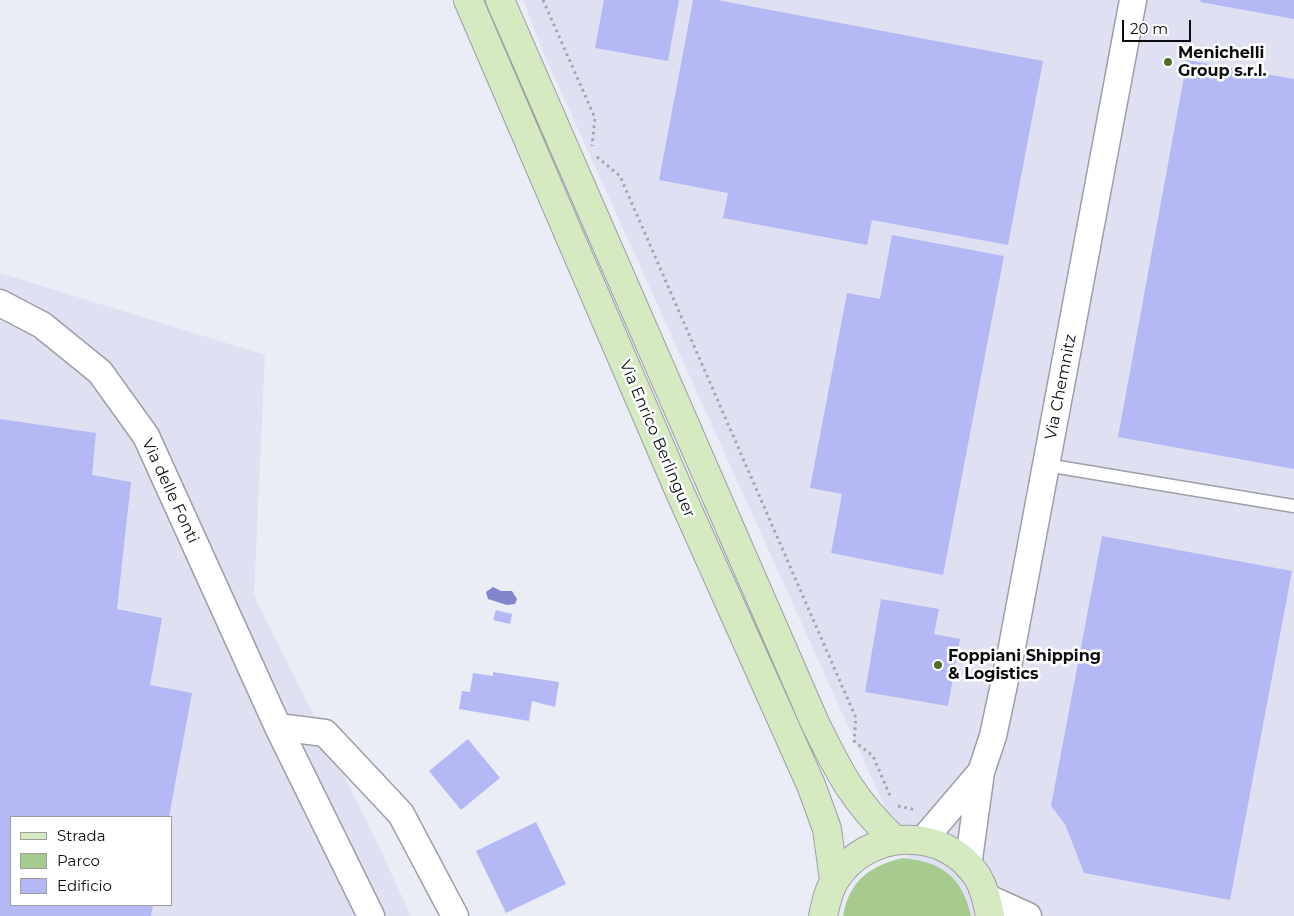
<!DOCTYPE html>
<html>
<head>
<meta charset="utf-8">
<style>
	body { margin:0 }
	#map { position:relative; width:1294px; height:916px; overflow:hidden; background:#eaecf6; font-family:Montserrat,sans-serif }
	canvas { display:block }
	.legend { position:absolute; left:10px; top:816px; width:162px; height:90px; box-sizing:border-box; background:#fff; border:1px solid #9e9e9f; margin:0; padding:6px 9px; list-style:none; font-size:15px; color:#0c0c10 }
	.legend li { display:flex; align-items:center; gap:10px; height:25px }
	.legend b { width:25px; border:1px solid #9e9e9f }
	.scale { position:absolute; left:1122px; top:20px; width:69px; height:22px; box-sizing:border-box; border:2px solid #0c0c10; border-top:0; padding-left:6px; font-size:15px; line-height:18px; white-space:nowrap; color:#0c0c10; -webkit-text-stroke:4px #fff; paint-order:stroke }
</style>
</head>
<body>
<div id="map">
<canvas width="1294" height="916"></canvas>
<ul class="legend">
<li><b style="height:6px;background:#d6eac2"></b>Strada</li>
<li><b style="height:14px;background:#a7cb8f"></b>Parco</li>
<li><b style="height:14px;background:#b4b9f5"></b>Edificio</li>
</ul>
<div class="scale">20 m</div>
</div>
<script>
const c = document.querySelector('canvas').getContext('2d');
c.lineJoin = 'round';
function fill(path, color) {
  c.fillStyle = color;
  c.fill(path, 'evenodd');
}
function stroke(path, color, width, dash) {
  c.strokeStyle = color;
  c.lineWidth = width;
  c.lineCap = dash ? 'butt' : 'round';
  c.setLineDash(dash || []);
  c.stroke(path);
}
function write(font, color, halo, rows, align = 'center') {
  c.font = font + ' Montserrat,sans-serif';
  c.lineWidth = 5;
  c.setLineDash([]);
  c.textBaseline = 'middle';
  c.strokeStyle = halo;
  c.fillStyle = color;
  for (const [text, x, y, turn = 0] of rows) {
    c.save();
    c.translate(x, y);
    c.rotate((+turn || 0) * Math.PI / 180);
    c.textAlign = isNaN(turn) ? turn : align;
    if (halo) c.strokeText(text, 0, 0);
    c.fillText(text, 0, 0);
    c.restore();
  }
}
const built = new Path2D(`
	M523 0H1294V916H934L544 54Z
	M0 273 265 355 254 595 372 832 411 916H0ZM11 817H171V905H11Z`);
const green = new Path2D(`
	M903 858C942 862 962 877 971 916H843C849 881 869 866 903 858Z`);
const water = new Path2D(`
	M493 587 501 591H512L517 599 515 604 507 605 488 599 486 592Z`);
const building = new Path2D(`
	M604 0H679L668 61 595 48Z
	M693 0H717L1043 61 1008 245 872 220 867 245 723 218 728 193 659 180Z
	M1201 0H1294V19L1200 2Z
	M1187 60 1294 79V469L1118 437Z
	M892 235 1004 256 943 575 831 553 842 494 810 488 847 293 880 299Z
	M0 419 96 433 92 475 131 482 117 609 162 618 150 685 192 693 169 817H11V905H153L151 916H0Z
	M1102 536 1292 571 1230 900 1084 873 1065 824 1051 806Z
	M881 599 939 609 934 634 960 639 948 706 865 692Z
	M496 610 512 614 510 624 493 620Z
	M493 672 559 682 555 707 532 701 529 721 459 709 462 691 470 692 473 673 493 676Z
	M468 739 500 778 461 810 429 771Z
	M536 822 566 884 506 913 476 851Z`);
const path = new Path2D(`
	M543 0 595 118 592 146
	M597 157 620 176 856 718 854 741 873 756 891 798
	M898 806 916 810`);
const service = new Path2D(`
	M1046 465 1294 506`);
const minor = new Path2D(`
	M0 303 42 325 100 372 146 436 278 727 371 916
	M278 727 325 733 401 814 455 916
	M923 840 981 772
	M968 866 981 772 993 736 1012 647 1133 0
	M986 897 1028 916`);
const secondary = new Path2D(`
	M468 0 678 488 811 785 827 829 834 880
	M500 0 815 723C839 772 854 802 895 840
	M823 916C826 903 828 891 835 880 867 829 943 825 977 876 985 889 987 902 990 916`);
const markers = [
	[1168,62,5,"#4a702a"],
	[938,665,5,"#4a702a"]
];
const poiNames = [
	["Menichelli",1178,53],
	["Group s.r.l.",1178,71],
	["Foppiani Shipping",948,656],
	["& Logistics",948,674]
];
const streetNames = [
	["Via Chemnitz",1061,387,-79],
	["Via Enrico Berlinguer",657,439,67],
	["Via delle Fonti",170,491,65]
];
fill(built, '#dfe1f2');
fill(green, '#a7cb8f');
fill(water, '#8286cd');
fill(building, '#b4b9f5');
stroke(service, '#9d9ea8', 15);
stroke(minor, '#9d9ea8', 29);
stroke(secondary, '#9d9ea8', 30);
stroke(path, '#a3a4ac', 3, [2.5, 4]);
stroke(service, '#fff', 12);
stroke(minor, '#fff', 26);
stroke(secondary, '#d6eac2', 28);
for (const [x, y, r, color] of markers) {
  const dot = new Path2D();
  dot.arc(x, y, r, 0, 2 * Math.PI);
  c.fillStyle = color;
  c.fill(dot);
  stroke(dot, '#fff', 2);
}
write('bold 16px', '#0c0c10', '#fff', poiNames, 'left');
write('16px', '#0c0c10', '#fff', streetNames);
</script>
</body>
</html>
